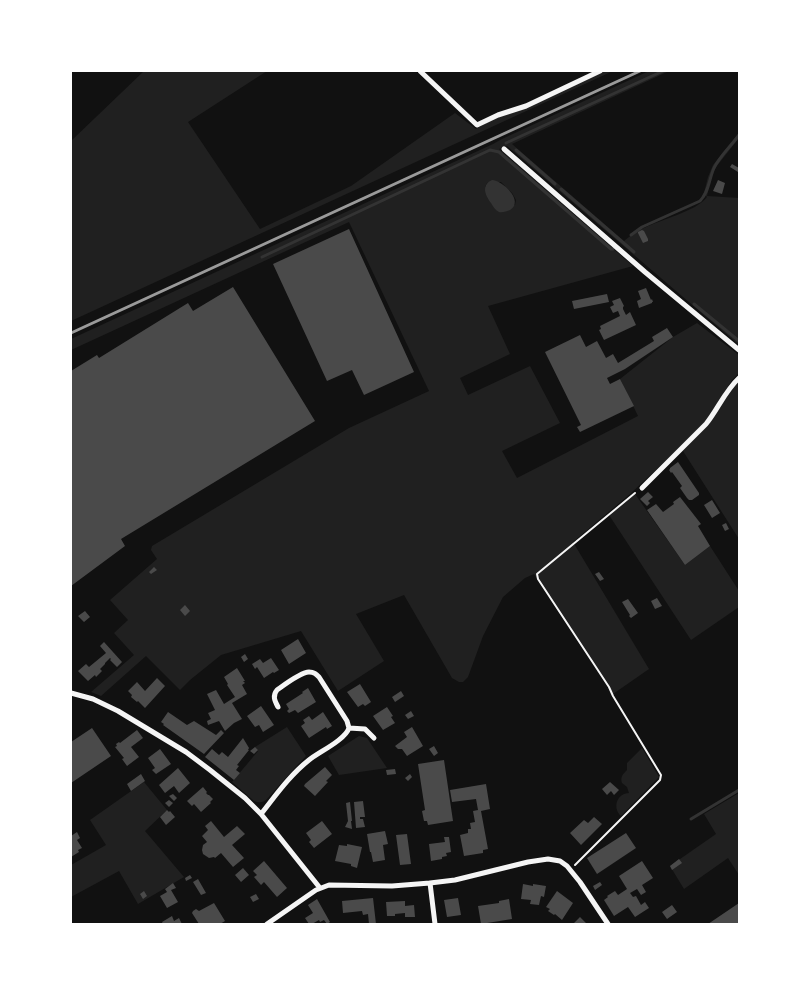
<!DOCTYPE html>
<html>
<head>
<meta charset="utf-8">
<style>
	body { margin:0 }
	#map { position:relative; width:810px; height:995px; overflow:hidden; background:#111; font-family:Roboto,sans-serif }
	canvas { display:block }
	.frame { position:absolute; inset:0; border:72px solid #fff; pointer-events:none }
</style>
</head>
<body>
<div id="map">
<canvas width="810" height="995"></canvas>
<div class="frame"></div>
</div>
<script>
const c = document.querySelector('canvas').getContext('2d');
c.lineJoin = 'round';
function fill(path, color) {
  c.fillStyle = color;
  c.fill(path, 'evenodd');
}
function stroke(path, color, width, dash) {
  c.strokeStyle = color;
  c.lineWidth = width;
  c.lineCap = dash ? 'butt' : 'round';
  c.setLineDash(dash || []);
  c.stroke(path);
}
const green = new Path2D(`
	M144 71H267L188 122 260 229 351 186 455 113 476 129 491 120 521 110 605 71H613L71 321V141Z
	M649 71H669L512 144 624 241C630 236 637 231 644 228 660 220 697 211 707 197L704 193 708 177 713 165 739 133V138L716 167 711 178 707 196 739 198V345L507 146 499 149 633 266 488 306 510 354 460 378 468 395 530 366 560 423 502 451 517 478 638 416 620 379 673 337 697 323 739 355V373L732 380 706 421 676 451 630 494 573 542 649 669 613 694 612 696 608 687 534 574 525 578 503 597 483 636 468 677 463 682H459L452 678 404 595 356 614 384 661 338 691 301 631 221 655 190 680 180 690 146 656 101 696 91 692 134 655 114 633 128 620 110 600 157 559 151 550 152 546 349 428 429 391 349 222 71 350V339L493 144 502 139ZM501 182 512 193 516 200 515 205 485 187 487 183Z
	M739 380V539L683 451 711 421 731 389Z
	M635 494 685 565 710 546 739 591V607L691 640 609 515Z
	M287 727 306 756 292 771 267 799C263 803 259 803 254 801L232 782 258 751 255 747Z
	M359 736 367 738 387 768 339 775 328 756Z
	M642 748 659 777 621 816C612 808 617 793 629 793L627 787 622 783C620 777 623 774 627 770V763Z
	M144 782 167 810 145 831 184 877 138 904 119 871 71 897V865L106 845 90 820Z
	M739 793V875L728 858 684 889 670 866 716 834 704 814Z`);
const water = new Path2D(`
	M492 180C502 180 525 201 510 210 507 211 502 213 499 212 495 210 493 206 491 203 485 195 481 185 492 180Z`);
const stream = new Path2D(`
	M506 143 663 71
	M516 150 555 184
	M561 189 634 252
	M631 235 642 227 700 201C709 192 709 179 714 168 720 156 731 146 739 135
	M262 257 490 150 499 152 611 249H613
	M694 304 739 341
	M691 819 739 790`);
const building = new Path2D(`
	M732 164 739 168 738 172 730 167Z
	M718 180 725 183 722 194 713 191Z
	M349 229 414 372 364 395 352 370 327 381 273 264Z
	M642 230 644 231 648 239V241L643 243 638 233V232Z
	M233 287 315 421 121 539 125 546 71 586V371L97 355 99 358 188 303 193 311Z
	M646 288 651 300 652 299 653 302H652V303L639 308 637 301 641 299 638 291Z
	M607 294 609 302 574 309 572 301Z
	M620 298 624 306 623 307V309L626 315 630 312 636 325 604 340 599 330 601 329 600 326 620 316 618 311 613 313 610 307 614 305 612 301Z
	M667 328 673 337 625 369 607 378 610 384 620 379 634 406 580 432 577 427 581 425 545 352 580 335 586 347 597 341 606 358 613 354 618 363 654 341 652 337Z
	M678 462 699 493V495L692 500H689L687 498 680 488 682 486 672 472 671 473 669 470 670 469V468Z
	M648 492 653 497 648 501 650 503 647 506 640 499Z
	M680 497 701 524 698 526 710 546 685 565 647 510 656 504 663 512 674 504 673 502Z
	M712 500 720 513 712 518 704 505Z
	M726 523 729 529 725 531 722 525Z
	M154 567 157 570 151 574 149 572Z
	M599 572 604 579 600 581 595 574Z
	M657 598 662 606 655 609 651 601Z
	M628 599 638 613 631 618 629 616 630 615 622 602Z
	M185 605 190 611 185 616 180 610Z
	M85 611 90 617 84 622 78 616Z
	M298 639 306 653 289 664 281 650Z
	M104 642 122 662 117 667 110 660 111 659 110 658 105 663V664L100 669 102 671 96 677 95 675 88 681 78 671 86 664 89 667 106 653 100 646Z
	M245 654 248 659 244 662 241 657Z
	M271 658 279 670 274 673 273 672 264 678 257 667 255 669 252 664 260 659 263 663Z
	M237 668 245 681H243L245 683 242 685 247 694 232 703 242 719 234 723 225 731 219 721 208 725 207 721 211 719 208 713 215 710 207 694 216 690 224 704 235 697 227 685 228 684 224 677Z
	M157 678 165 686 145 708 138 701 137 702 131 697 132 695 128 691 137 682 145 691Z
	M360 684 371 702 365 706 363 704 358 707 347 692Z
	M308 688 316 702 298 713 295 710 289 713 287 711 289 709 286 704 303 693 302 692Z
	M401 691 404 696 395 702 392 697Z
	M261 706 274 725 263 732 259 725 255 727 247 716Z
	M387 707 393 716 391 717 395 723 383 730 373 716Z
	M411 711 414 716 408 719 405 715Z
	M168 712 187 725 194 721 216 735 221 730 224 733 204 754 163 725 164 724 161 722Z
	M323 712 332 726 327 729 326 727 309 738 301 726 305 723 303 720 309 716 312 720Z
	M412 727 423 746 407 756 402 749H398L395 746 407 737 404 732Z
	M92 728 111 756 71 783V742Z
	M137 730 143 738 131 747 139 757 127 766 122 759 124 758 115 747 117 746 116 744 119 742 120 743Z
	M243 738 249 748 248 750H249L237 765 239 766 236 770 240 773 234 780 205 757 212 749 219 755 222 752 228 757Z
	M434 746 438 753 434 756 429 749Z
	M255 747 258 750 254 754 250 751Z
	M160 749 171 764 156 774 152 770 155 768 148 758Z
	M444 760 453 821 428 825 427 821H424L422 811 425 810 418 764Z
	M325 767 332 775 326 781 328 782 315 796 304 786 305 784Z
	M178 768 190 783 179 793 174 786 165 793 159 785Z
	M395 769 396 774 387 775 386 770Z
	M141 774 145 781 131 791 127 784Z
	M410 774 412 777 408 781 405 778Z
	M610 782 619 790 614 795 611 791 607 795 602 789Z
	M486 784 490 809 481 811 488 849 483 850V853L464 856 460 835 468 833V829H471L470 823 475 822 473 811 478 810 476 799 452 802 450 790Z
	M203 787 207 792 206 793 208 795H209L213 799 210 802 211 803 201 812 194 804 192 806 187 801Z
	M173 794 177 798 174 801 169 796Z
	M169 800 173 803 169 807 165 803Z
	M363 801 365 817H360V819H363L365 827 356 828 354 802Z
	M350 802 352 821H351L352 829 345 827 348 821 346 803Z
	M167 810 169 812 170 811 175 817 166 825 160 817Z
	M594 817 602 824 581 845 570 833 584 820 588 823Z
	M211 821 224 837 237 826 245 834 232 845 244 858 233 867 221 853 215 858 214 857 209 858 203 854 202 850 203 845 207 842 202 836 208 830 205 826Z
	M322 821 332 834 314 848 309 842 311 840 306 833Z
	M385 831 388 844 383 845 385 860 373 862 371 852H370L367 834Z
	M77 832 80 838 77 840 82 848 78 850 79 852 71 857V836Z
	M626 833 636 848 597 874 587 858Z
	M407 834 411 864 400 865 396 835Z
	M444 837H449L451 852 446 853 447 856 442 857V859L431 861 429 844 445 842Z
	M347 844 362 847 357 868 351 866V864L335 861 339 845 347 846Z
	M679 859 682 863 672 870 670 866Z
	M264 861 287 888 277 897 264 882 261 885 254 877 257 875 253 871Z
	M642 861 653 878 642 885 646 892 641 895 637 889 630 893 633 897 636 896 641 905 645 902 649 908 635 917 628 907 614 916 604 900 608 897 607 896 615 891 618 895 627 889 619 876Z
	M243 868 249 875 241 882 235 875Z
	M190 875 192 878 186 881 185 878Z
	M198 879 206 893 201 895 193 882Z
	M600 882 602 885 595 890 593 886Z
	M173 883 176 888 171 890 178 902 167 908 160 896 167 892 165 889Z
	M523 884 533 886V884L546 886 544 897 541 896 539 905 530 904 531 900 521 899Z
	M144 891 147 896 143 899 140 894Z
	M557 891 573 903 562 920 555 914 554 915 548 911 550 909 546 907Z
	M256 894 259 899 253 902 250 897Z
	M373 898 376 924H369L368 914 363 915 362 911 343 913 342 901Z
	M458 898 461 915 447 917 444 900Z
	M317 899 330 922 327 924 324 920 320 922 319 920 312 924H309L305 918 313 913 308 905Z
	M509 899 512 919 481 924 478 906 499 903V901Z
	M405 901V906L414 905 415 917H405V913L395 914V916H387L386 902Z
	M214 903 225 921 220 924H199L192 913 193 911 196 909 199 911Z
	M739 903V924H708Z
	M672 905 677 912 667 919 662 912Z
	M172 916 174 921 179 918 182 924H163L162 922Z
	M580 917 587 924H573Z`);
const path = new Path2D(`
	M575 865 660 780 661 775 613 696 609 687 538 579 537 574 635 493`);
const minor = new Path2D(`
	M420 71 477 125 498 115 526 106 600 71
	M504 149 645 272 739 350
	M642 488 706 424C718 409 725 391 739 378
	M71 693 93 699 118 711 186 752 210 770 245 798 261 814 320 888
	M349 728 365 729 374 738
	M261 814C276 795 290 775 309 760 319 752 345 740 349 728L347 721 319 677C316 674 314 672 309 672 301 672 284 685 277 690 272 696 275 701 278 707
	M430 883 435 924
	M267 924 316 890 329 885 392 886 430 883 455 880 528 862 548 859 560 861 567 866 580 882 608 924`);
const rail = new Path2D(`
	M71 333 640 71`);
fill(green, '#202020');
fill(water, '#333');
stroke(stream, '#333', 3);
fill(building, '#4a4a4a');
stroke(path, '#f5f5f5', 2);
stroke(minor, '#f5f5f5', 5);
stroke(rail, '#9a9a9a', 3);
</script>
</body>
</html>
